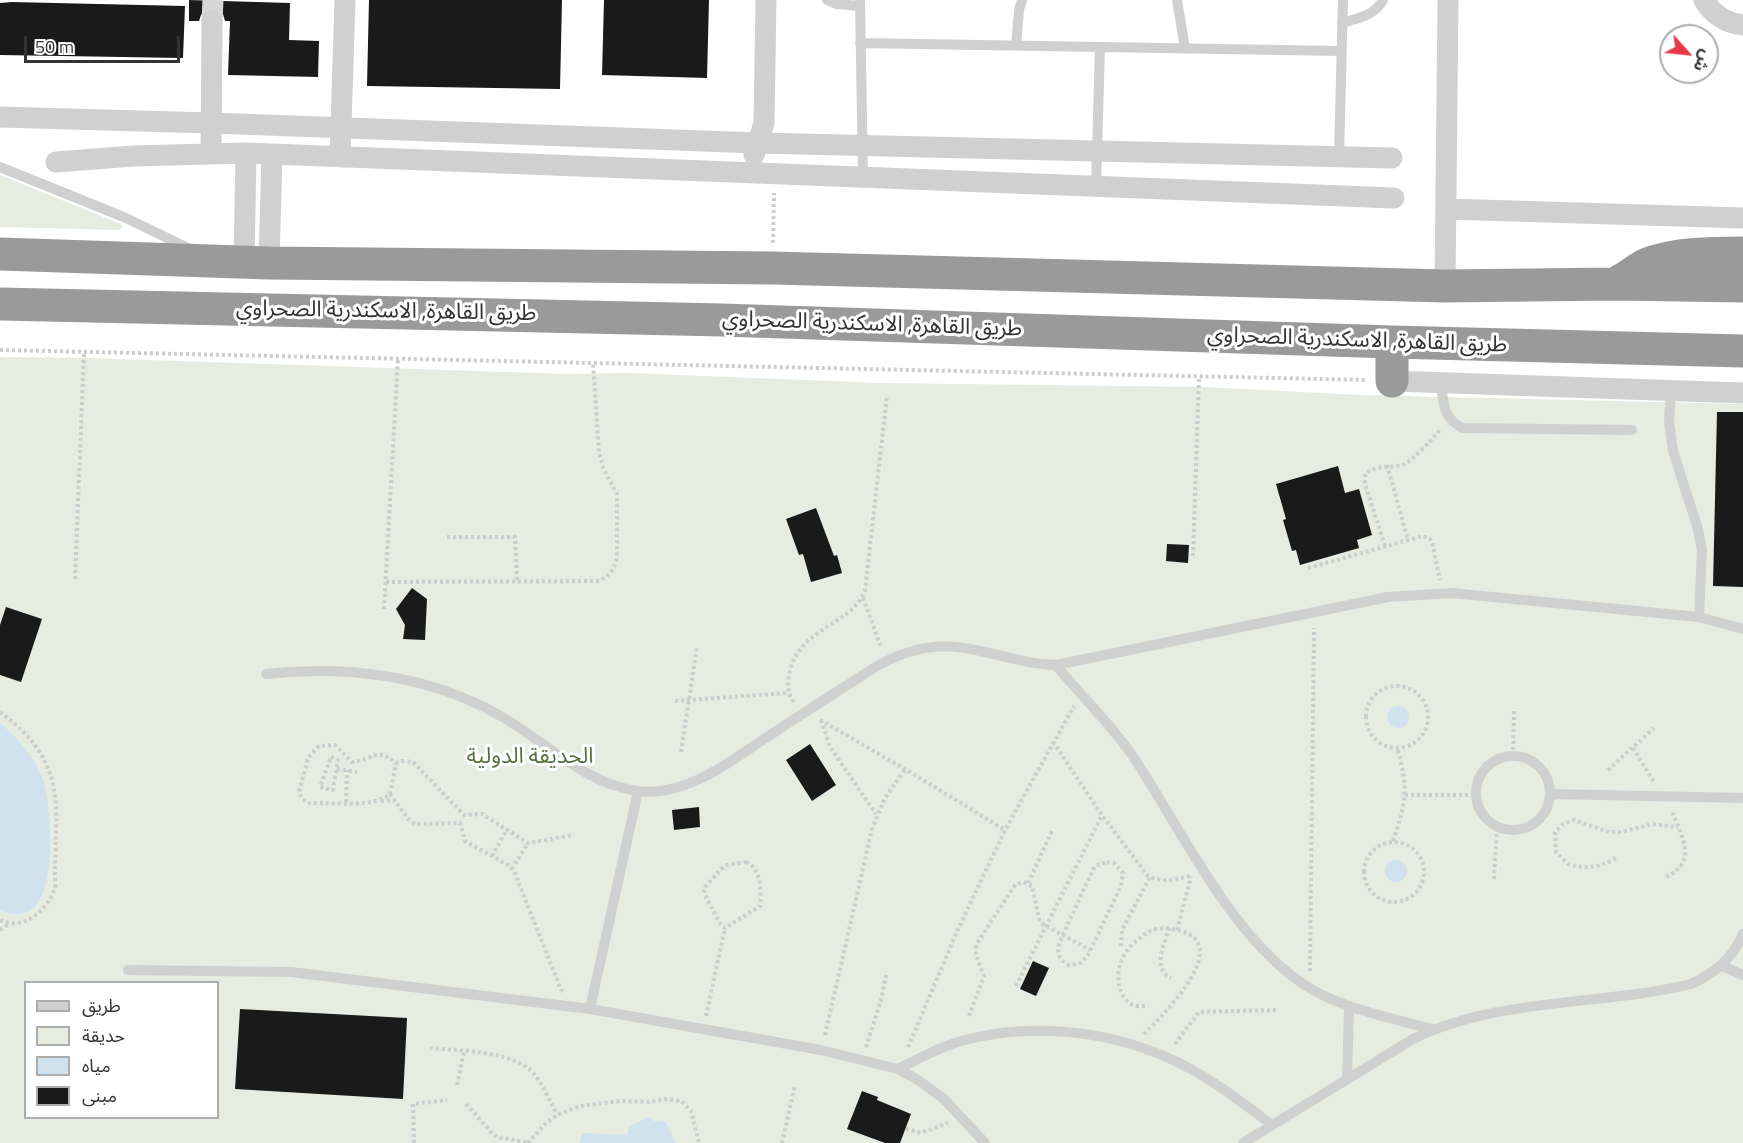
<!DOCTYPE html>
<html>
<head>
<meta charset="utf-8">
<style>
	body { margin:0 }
	#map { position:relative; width:1743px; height:1143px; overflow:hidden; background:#fff; font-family:"Titillium Web","Noto Sans Arabic",sans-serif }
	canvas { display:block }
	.legend { position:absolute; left:24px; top:981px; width:195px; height:138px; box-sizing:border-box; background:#fff; border:2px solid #adadad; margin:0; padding:8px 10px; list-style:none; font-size:18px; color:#333 }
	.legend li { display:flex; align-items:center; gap:12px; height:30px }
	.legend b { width:30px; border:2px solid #adadad }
	.north { position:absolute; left:1659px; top:24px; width:60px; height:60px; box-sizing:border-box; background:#fff; border:2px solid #adadad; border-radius:50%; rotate:117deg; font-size:16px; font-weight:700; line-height:24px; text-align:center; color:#333 }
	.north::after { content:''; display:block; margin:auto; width:21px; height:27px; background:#e63946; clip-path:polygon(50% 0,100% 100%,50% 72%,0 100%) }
	.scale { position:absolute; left:24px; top:36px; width:156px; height:27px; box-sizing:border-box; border:3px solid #333; border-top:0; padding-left:8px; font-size:18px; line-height:21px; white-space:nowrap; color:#333; -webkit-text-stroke:4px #fff; paint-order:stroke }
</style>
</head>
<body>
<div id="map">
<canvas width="1743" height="1143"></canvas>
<ul class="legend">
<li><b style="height:8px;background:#d0d0d0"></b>طريق</li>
<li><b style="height:16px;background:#e6ecdf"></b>حديقة</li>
<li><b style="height:16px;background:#cfe2ee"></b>مياه</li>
<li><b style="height:16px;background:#1a1a1a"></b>مبنى</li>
</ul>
<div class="north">ش</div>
<div class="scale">50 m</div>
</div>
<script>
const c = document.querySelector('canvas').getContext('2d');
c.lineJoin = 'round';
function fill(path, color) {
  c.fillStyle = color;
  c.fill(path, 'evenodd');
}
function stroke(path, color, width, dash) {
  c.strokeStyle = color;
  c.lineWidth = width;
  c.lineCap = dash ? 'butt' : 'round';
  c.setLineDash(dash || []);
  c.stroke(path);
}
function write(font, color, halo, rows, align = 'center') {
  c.font = font + ' "Titillium Web","Noto Sans Arabic",sans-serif';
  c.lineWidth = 6;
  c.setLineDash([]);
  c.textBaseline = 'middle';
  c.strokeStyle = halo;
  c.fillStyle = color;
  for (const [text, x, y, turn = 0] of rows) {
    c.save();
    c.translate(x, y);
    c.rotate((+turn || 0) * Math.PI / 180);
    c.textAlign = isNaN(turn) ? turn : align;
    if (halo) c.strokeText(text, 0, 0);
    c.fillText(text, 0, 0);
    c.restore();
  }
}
const green = new Path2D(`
	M0 175 121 224 123 227 119 230 0 227Z
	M0 357 88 358 566 374 628 373 880 383 1203 387 1360 395 1743 404V1143H0ZM26 982H218V1118H26Z`);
const water = new Path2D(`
	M1387 717a11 11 0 1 1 22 0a11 11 0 1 1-22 0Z
	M0 723C18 738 33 755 42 777 52 803 61 915 18 914 11 914 6 913 0 910Z
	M1385 871a11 11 0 1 1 22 0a11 11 0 1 1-22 0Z
	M648 1117 654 1121 666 1122 675 1143H580L582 1133 627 1135 629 1127Z`);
const building = new Path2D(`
	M189 0 290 3 289 40 319 41 318 77 228 75 230 21H225L223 14 213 8 205 10 201 15 199 21H189Z
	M369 0H562L560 89 367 86Z
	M604 0H709L707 78 602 75Z
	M12 2 185 6 183 58 0 55V3Z
	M1717 412H1743V587L1713 586Z
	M1338 466 1345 493 1359 489 1372 535 1357 540 1359 548 1300 565 1296 550 1292 551 1283 520 1286 519 1276 484Z
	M816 508 834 556 837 555 842 573 811 582 803 554 799 555 786 519Z
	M1167 544 1189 545 1188 563 1166 561Z
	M412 588 427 599 425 640 403 639 405 625 396 609Z
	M6 607 42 619 21 682 0 675V625Z
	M810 744 836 785 812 801 786 760Z
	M699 807 700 827 674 830 672 810Z
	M1033 961 1049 968 1036 996 1020 989Z
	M240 1009 407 1018 403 1099 235 1089Z
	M862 1091 878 1097 877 1100 911 1114 900 1143H885L847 1129Z`);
const minorTunnel = new Path2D(`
	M212 21 213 0`);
const path = new Path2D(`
	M773 243 774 193
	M0 350 1367 380
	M1387 465 1408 540
	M447 537H515L517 581
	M1385 546 1365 484V474C1376 465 1389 468 1402 465 1413 461 1433 438 1441 429
	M1193 556 1199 377
	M1308 568 1423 536 1430 539 1432 542 1440 580
	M75 579 84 352
	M386 582 599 581C610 575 614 570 617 558V494L603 468 599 452 593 363
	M863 598 881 647
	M384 609 398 359
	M1366 717a31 31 0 1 1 62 0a31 31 0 1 1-62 0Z
	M675 701 788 693
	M794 702C788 694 787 686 789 676 796 627 853 626 865 590L887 396
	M0 712C72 765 54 810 55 887 49 909 24 932 0 920
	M820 720 905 769 1005 830
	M821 720 830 747 876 814
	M1053 742 1102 815 1147 875C1161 884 1175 879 1190 876
	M1633 748 1654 782
	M681 752 697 647
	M1513 756 1514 709
	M331 757 338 760 333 790 320 787Z
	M337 769 357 772
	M1608 770 1654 728
	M390 794 396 763
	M1405 795H1475
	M381 801 395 800
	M346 802 347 770
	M1393 841C1406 803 1409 788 1397 748
	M1364 872a30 30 0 1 1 60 0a30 30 0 1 1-60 0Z
	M492 856 507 829
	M1616 858C1600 867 1586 870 1568 864L1556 852 1555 832 1563 824 1574 820 1609 832H1622L1652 824 1678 827
	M746 862C762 868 761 892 760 906L725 928 721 925 707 899 704 893 705 887 721 869 727 865Z
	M1107 862 1114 863 1123 873 1121 886 1088 955 1081 963 1069 965C1059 960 1056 952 1060 941L1092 872 1095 866Z
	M512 869 528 843
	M1666 877C1699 861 1681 836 1672 811
	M1494 879 1497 828
	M1028 883 1053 829
	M1169 928C1165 944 1151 969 1171 978
	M0 930 9 924
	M1177 930 1191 877
	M1121 946 1122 930 1150 877
	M1310 971 1314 628
	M1016 986 1102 815
	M562 992 514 871 508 865 465 841 460 823 415 824 409 820 390 794C370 809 333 802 309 803L302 799 299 792 308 758 319 746 335 745 352 762C374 760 375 746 396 763L402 761 413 762 464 815 482 814 528 843 574 835
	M706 1016 725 928
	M969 1016 984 976 976 956V945L1015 885 1023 882 1032 886 1039 919 1041 923 1090 950
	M1144 1034C1161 1017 1231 949 1184 932 1172 928 1159 926 1148 932 1137 939 1125 950 1121 962 1113 982 1123 1013 1148 1005
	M825 1035 872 829 885 798 905 769
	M1175 1044 1199 1012 1276 1010
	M866 1047 881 1000 887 972
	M908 1047 959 927 1005 830 1074 706
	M430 1048C458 1051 514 1050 534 1074 543 1085 550 1102 557 1115
	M457 1085 464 1052
	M466 1104 491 1132 497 1137 530 1143
	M906 1129 921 1133 948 1123
	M414 1143 413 1104 447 1100
	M528 1143 544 1125 557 1115 580 1106 620 1101 648 1102 666 1099 681 1101 691 1111 699 1143
	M782 1143 795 1085`);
const service = new Path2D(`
	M827 0 836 4 860 6
	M860 0 863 177
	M1177 0 1185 48
	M1342 23C1358 18 1374 16 1383 0
	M860 43 1341 51
	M1016 46 1019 10 1022 0
	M1339 156 1343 0
	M0 167 126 218 190 249
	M1096 186 1100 47
	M1441 383C1443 402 1443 419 1463 428L1632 430
	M1671 392 1669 421 1673 451 1698 529 1702 550 1699 617
	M1056 665C1080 695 1110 723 1132 755 1182 829 1233 943 1311 989 1348 1010 1391 1018 1432 1029
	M266 674C346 665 428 675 499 715 545 741 583 783 637 791 682 797 727 765 761 741 790 722 819 703 849 684 869 671 889 657 913 651 965 636 1006 664 1056 665L1388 597 1451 593 1699 617 1743 629
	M1476 793a37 37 0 1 1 74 0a37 37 0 1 1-74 0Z
	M1551 794 1743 798
	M1722 966 1743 975
	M128 970 291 972 590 1009 821 1050 898 1069 918 1080 944 1099 985 1143
	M590 1009 638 791
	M898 1069C920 1058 942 1046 965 1040 1029 1023 1103 1030 1164 1056 1203 1072 1239 1100 1272 1125
	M1347 1079 1349 1007
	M1243 1143 1413 1039C1499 997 1600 1006 1691 984 1715 973 1732 959 1743 934`);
const minor = new Path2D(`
	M1704 0C1713 15 1726 23 1743 25
	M0 117 211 123 758 143 1392 158
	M211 154 212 21
	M754 155 764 123 766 0
	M340 157 345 0
	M56 162 133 156 246 153 1394 198
	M1447 209 1743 218
	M244 262 246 153
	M269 263 272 155
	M1445 286 1448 0
	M1392 381 1743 393`);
const motorway = new Path2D(`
	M0 254 269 263 773 268 1445 286 1616 284 1743 286
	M1621 280C1629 276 1637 269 1645 265 1673 253 1714 253 1743 253
	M0 304 722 320 1392 342 1743 351
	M1392 342V381`);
const streetNames = [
	["طريق القاهرة, الاسكندرية الصحراوي",386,312,1],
	["طريق القاهرة, الاسكندرية الصحراوي",872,325,2],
	["طريق القاهرة, الاسكندرية الصحراوي",1357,341,2]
];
const parkNames = [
	["الحديقة الدولية",530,758]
];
fill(green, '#e6ecdf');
fill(water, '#cfe2ee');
fill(building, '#1a1a1a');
stroke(minorTunnel, '#d6d6d6', 21, [21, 10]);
stroke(path, '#cdcdcd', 4, [3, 3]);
stroke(service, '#d0d0d0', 10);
stroke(minor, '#d0d0d0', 21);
stroke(motorway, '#9a9a9a', 33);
write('22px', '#333', '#fff', streetNames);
write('22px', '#56703f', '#fff', parkNames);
</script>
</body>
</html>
